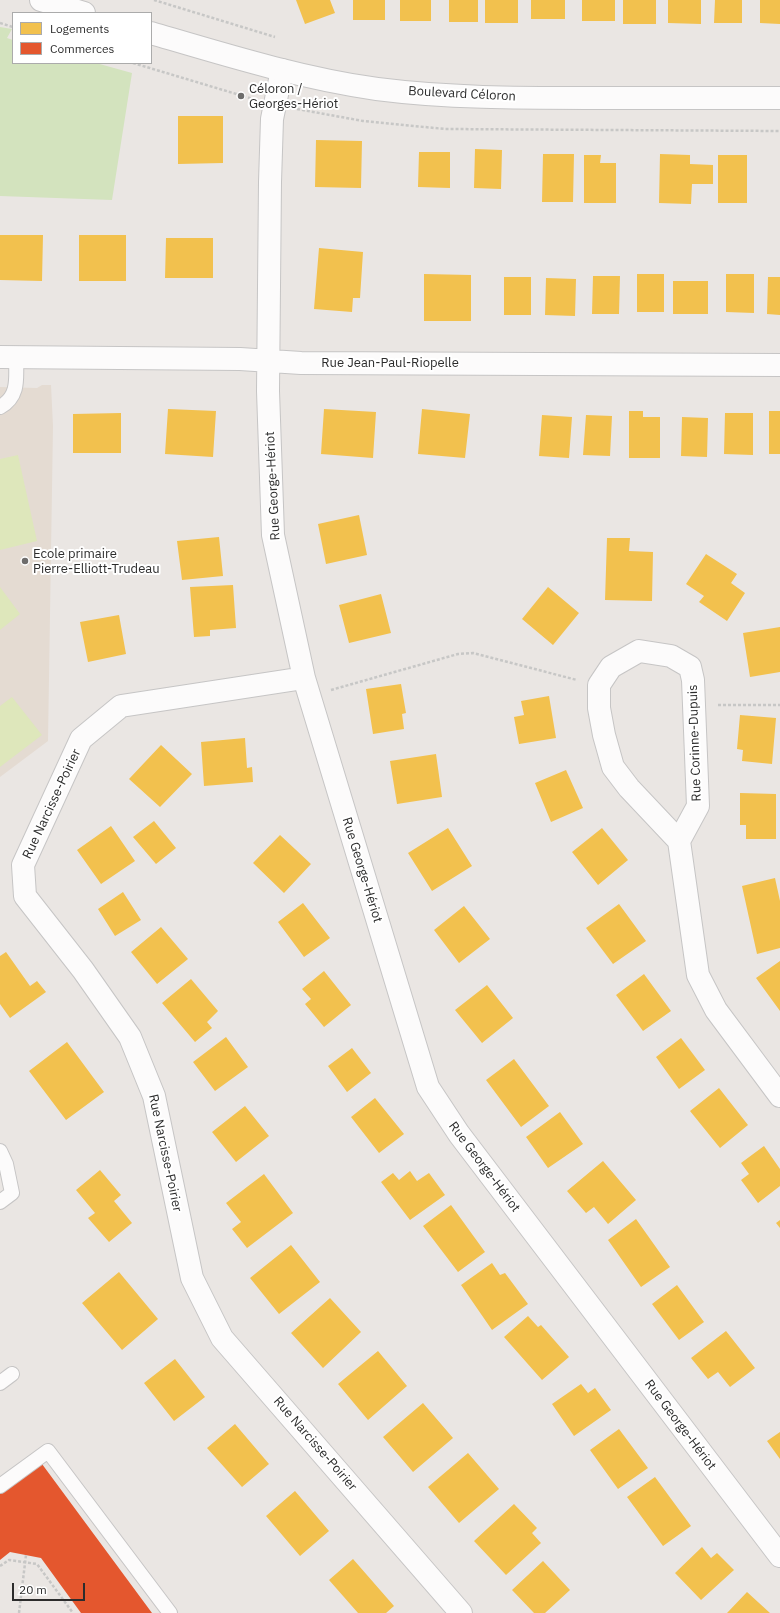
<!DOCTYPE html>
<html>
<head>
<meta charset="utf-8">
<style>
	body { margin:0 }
	#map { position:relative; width:780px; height:1613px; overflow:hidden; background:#eae6e3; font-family:"IBM Plex Sans",sans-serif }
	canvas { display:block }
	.legend { position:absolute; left:12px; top:12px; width:140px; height:52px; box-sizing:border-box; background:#fff; border:1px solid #ababab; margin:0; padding:5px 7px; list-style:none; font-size:12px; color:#2c2c2c }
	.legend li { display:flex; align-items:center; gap:8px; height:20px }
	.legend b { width:20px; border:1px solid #ababab }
	.scale { position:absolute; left:12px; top:1583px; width:73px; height:18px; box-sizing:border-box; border:2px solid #2c2c2c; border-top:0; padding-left:5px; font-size:12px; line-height:14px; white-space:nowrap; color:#2c2c2c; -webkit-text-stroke:3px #fff; paint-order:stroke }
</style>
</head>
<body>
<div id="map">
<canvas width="780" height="1613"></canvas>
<ul class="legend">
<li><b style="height:11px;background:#f2c14e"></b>Logements</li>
<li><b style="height:11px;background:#e4572e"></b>Commerces</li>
</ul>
<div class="scale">20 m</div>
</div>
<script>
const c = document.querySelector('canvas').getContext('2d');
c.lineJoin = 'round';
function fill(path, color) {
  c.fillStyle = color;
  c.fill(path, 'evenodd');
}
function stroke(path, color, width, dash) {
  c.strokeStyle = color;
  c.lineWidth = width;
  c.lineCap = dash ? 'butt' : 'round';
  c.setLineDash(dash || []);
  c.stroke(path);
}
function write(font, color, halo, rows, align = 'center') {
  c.font = font + ' "IBM Plex Sans",sans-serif';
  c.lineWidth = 4;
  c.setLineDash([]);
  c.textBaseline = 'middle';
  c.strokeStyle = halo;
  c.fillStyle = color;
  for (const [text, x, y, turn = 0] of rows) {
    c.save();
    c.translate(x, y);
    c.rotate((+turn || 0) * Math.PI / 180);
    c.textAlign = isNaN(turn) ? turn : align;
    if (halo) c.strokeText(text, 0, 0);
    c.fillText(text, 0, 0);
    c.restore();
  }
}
const education = new Path2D(`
	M42 385H51L53 426 48 741 0 777V387L37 388Z`);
const green = new Path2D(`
	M0 27 12 29 7 38 13 40V63H96L132 73 112 200 0 196Z`);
const pitch = new Path2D(`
	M18 455 37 541 0 550V459Z
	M0 587 20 614 0 630Z
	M12 697 42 735 0 767V706Z`);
const homes = new Path2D(`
	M296 0H330L335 13 305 24Z
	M353 0H385V20H353Z
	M400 0H431V21H400Z
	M449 0H478V22H449Z
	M485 0H518V23H485Z
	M531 0H565V19H531Z
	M582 0H615V21H582Z
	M623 0H656V24H623Z
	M668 0H701V24L668 23Z
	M715 0H742V23H714Z
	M760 0H780V24L760 23Z
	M178 116H223V163L178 164Z
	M316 140 362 141 361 188 315 187Z
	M475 149 502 150 501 189 474 188Z
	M419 152H450V188L418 187Z
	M543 154H574L573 202H542Z
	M660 154 690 155V164L713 165V184H692L691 204 659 203Z
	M584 155H601L600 163H616V203H584Z
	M718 155H747V203H718Z
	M0 235H43L42 281 0 280Z
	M79 235H126V281H79Z
	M166 238H213V278H165Z
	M319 248 363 252 360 298H353L352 312 314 309Z
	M424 274 471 275V321H424Z
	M637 274H664V312H637Z
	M726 274H754V313L726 312Z
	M593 276H620L619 314H592Z
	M504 277H531V315H504Z
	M768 277H780V315L767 314Z
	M546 278 576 279 575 316 545 315Z
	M673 281H708V314H673Z
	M168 409 216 411 213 457 165 454Z
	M324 409 376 412 373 458 321 454Z
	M422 409 470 414 465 458 418 454Z
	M629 411H643V417H660V458H629Z
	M769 411H780V454H769Z
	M121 413V453H73V414Z
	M725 413H753V455L724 454Z
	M542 415 572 417 569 458 539 456Z
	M586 415 612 416 610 456 583 455Z
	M682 417 708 418 707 457 681 456Z
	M359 515 367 555 326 564 318 524Z
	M219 537 223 576 182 580 177 541Z
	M607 538H630L629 551 653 552 652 601 605 600Z
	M706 554 737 574 731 583 745 593 727 621 699 602 704 596 686 584Z
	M233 585 236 628 210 630V636L194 637 190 587Z
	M548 587 579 613 553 645 522 619Z
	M381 594 391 633 349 643 339 605Z
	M119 615 126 654 88 662 80 622Z
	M780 627V672L750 677 743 633Z
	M401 684 406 713 402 714 404 729 373 734 366 689Z
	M549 696 556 738 519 744 514 717 524 715 521 701Z
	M740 715 776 718 772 764 742 761 743 750 737 749Z
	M245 738 247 768 252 767 253 782 204 786 201 742Z
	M161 745 192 774 160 807 129 779Z
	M436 754 442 797 397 804 390 761Z
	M566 770 583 808 551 822 535 783Z
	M740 793 776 794V839H746V825H740Z
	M154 821 176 848 156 864 133 837Z
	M111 826 135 861 101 884 77 850Z
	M448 828 472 866 432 891 408 853Z
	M602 828 628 860 598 885 572 852Z
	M280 835 311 864 284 893 253 863Z
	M775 878 780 901V948L757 954 742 886Z
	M123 892 141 920 115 936 98 909Z
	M303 903 330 938 304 957 278 922Z
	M619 904 646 941 613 964 586 928Z
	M464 906 490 939 459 963 434 930Z
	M161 927 188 959 157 984 131 952Z
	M6 952 30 986 37 981 46 992 10 1018 0 1004V956Z
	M780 961V1011L756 978Z
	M324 971 351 1005 324 1027 305 1004 311 999 302 989Z
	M644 974 671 1011 643 1031 616 995Z
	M191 979 218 1011 207 1022 212 1028 195 1042 162 1003Z
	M487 985 513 1018 482 1043 455 1010Z
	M226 1037 248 1067 215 1091 193 1062Z
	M681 1038 705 1070 679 1089 656 1057Z
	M67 1042 104 1092 66 1120 29 1071Z
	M352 1048 371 1073 347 1092 328 1066Z
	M514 1059 549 1106 521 1127 486 1080Z
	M719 1088 748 1125 720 1148 690 1111Z
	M375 1098 404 1134 379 1153 351 1117Z
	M245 1106 269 1136 236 1162 212 1132Z
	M560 1112 583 1144 548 1168 526 1137Z
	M764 1146 780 1169V1186L758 1203 741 1180 749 1174 741 1163Z
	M603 1161 636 1200 608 1224 594 1207 586 1213 567 1191Z
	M100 1170 121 1195 114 1201 132 1223 109 1242 88 1218 95 1213 76 1190Z
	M410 1171 417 1181 429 1173 445 1195 410 1220 381 1182 393 1173 399 1180Z
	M264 1174 293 1213 247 1248 232 1229 241 1222 226 1203Z
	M451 1205 485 1252 458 1272 423 1226Z
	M636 1219 670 1267 641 1287 608 1240Z
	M780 1220V1228L776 1223Z
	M291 1245 320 1282 279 1314 250 1278Z
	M492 1263 500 1275 505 1273 528 1304 492 1330 461 1285Z
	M119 1272 158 1319 122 1350 82 1303Z
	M677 1285 704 1322 679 1340 652 1304Z
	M330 1298 361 1332 323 1368 291 1333Z
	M528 1316 538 1327 541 1325 569 1357 542 1380 504 1337Z
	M726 1331 755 1368 730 1387 718 1372 708 1379 691 1358Z
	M378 1351 407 1386 368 1420 338 1384Z
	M175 1359 205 1397 174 1421 144 1383Z
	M581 1384 588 1393 595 1388 611 1410 574 1436 552 1404Z
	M423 1403 453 1438 413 1472 383 1437Z
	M235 1424 269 1464 242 1487 207 1448Z
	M619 1429 648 1468 618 1489 590 1450Z
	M780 1432V1459L767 1441Z
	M468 1453 499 1489 459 1523 428 1487Z
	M655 1477 691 1526 663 1546 627 1497Z
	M295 1491 329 1531 300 1556 266 1516Z
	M514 1504 537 1528 532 1533 541 1543 506 1575 474 1541Z
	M702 1547 711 1558 717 1553 734 1570 701 1600 675 1573Z
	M353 1559 394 1606 386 1613H358L329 1580Z
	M543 1561 570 1590 545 1613H534L512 1590Z
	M747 1592 770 1613H727Z`);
const shops = new Path2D(`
	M42 1464 152 1613H81L41 1558 10 1552 0 1560V1494Z`);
const path = new Path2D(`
	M154 0 275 37
	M0 23 13 27
	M133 63 253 99
	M297 109 363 121 445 129 780 131
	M331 690 458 654 473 653 577 680
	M718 705H780
	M0 1566 9 1560 37 1564 73 1613
	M19 1613 26 1555`);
const lane = new Path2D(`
	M0 407C20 396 16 377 16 357
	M0 1151 6 1164 12 1193 0 1202
	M0 1383 12 1374
	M0 1486 48 1451 170 1613`);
const street = new Path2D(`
	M282 70 272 119 270 182 268 391 273 535 304 678 428 1087 459 1134 780 1556
	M0 357 240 359 301 363 780 365
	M304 678 121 706 81 739 23 865 25 896 83 970 130 1037 154 1096 192 1278 222 1338 461 1613
	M679 841 698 806 693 680 690 667 671 656 639 651 611 667 599 685V708L604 735 613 767 629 788 679 841 698 975 716 1010 780 1096`);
const secondary = new Path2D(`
	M41 0 84 13
	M151 33C226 55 300 78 377 89 447 98 518 98 588 98 652 98 716 98 780 98`);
const markers = [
	[241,96,4,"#6e6d6c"],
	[25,561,4,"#6e6d6c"]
];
const poiNames = [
	["Céloron /",249,89],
	["Georges-Hériot",249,104],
	["Ecole primaire",33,554],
	["Pierre-Elliott-Trudeau",33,569]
];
const streetNames = [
	["Boulevard Céloron",462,94,3],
	["Rue Jean-Paul-Riopelle",390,363],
	["Rue George-Hériot",273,486,-93],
	["Rue Corinne-Dupuis",695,743,-92],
	["Rue Narcisse-Poirier",52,804,-65],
	["Rue George-Hériot",362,870,73],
	["Rue Narcisse-Poirier",165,1153,78],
	["Rue George-Hériot",484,1167,53],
	["Rue George-Hériot",680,1425,53],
	["Rue Narcisse-Poirier",315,1444,49]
];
fill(education, '#e4dbd2');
fill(green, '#d3e3be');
fill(pitch, '#dee7bb');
fill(homes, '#f2c14e');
fill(shops, '#e4572e');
stroke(lane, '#c6c5c5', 16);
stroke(street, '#c6c5c5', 24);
stroke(secondary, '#c6c5c5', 24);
stroke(path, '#c7c7c6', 2.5, [3, 2]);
stroke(lane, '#fcfbfb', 14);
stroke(street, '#fcfbfb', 22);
stroke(secondary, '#fcfbfb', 22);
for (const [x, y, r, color] of markers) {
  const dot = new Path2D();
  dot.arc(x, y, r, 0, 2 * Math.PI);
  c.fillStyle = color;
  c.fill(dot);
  stroke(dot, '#fff', 1.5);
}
write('13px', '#2c2c2c', '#fff', poiNames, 'left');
write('13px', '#2c2c2c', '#fff', streetNames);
</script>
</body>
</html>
